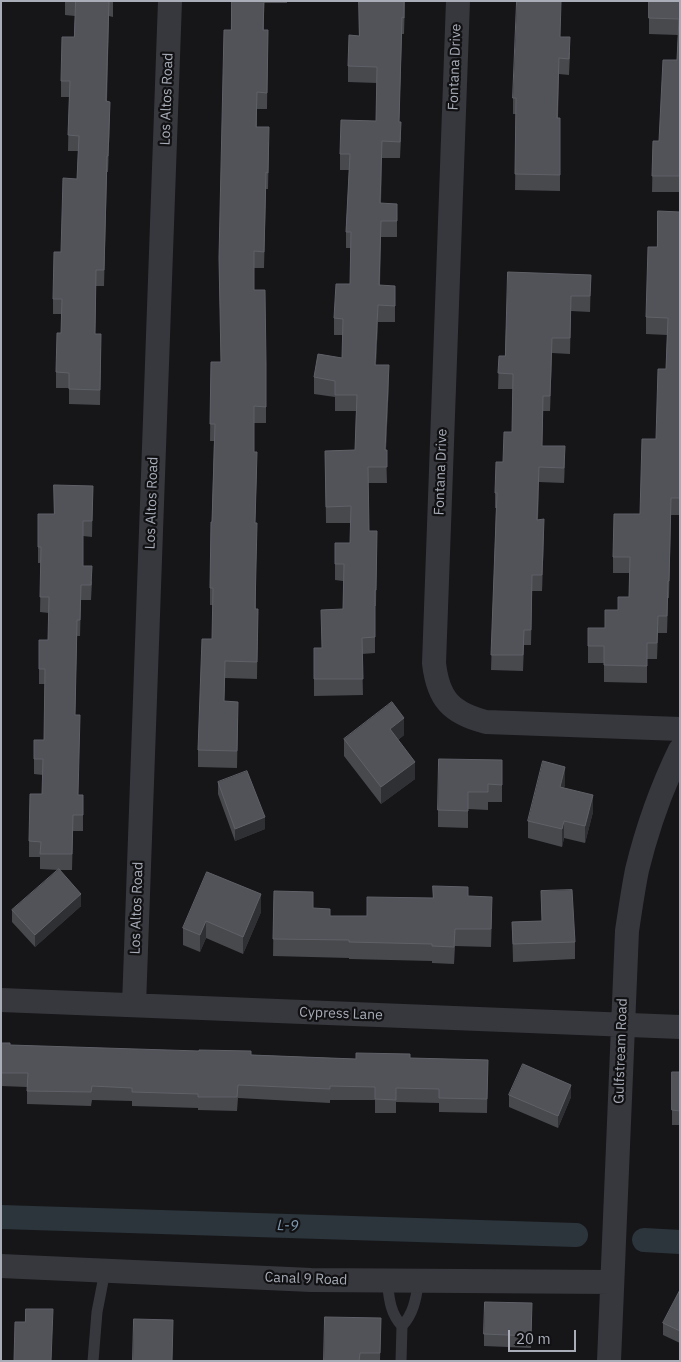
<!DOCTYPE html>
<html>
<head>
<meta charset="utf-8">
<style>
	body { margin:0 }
	#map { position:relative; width:681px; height:1362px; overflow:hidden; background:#161618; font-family:"IBM Plex Sans",sans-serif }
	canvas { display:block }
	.frame { position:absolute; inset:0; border:2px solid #a8adb8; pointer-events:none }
	.scale { position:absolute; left:508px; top:1330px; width:68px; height:22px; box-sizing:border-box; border:2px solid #a8adb8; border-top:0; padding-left:6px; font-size:15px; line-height:18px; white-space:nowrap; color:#a8adb8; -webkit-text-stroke:4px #111113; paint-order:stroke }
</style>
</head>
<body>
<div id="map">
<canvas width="681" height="1362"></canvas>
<div class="frame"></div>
<div class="scale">20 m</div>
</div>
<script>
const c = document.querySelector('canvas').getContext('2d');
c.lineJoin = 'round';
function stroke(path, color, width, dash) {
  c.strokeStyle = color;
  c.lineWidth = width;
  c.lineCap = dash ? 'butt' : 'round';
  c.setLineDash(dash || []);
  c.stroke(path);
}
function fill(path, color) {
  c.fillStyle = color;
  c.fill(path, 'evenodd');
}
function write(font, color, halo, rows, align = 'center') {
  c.font = font + ' "IBM Plex Sans",sans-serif';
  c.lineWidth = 4.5;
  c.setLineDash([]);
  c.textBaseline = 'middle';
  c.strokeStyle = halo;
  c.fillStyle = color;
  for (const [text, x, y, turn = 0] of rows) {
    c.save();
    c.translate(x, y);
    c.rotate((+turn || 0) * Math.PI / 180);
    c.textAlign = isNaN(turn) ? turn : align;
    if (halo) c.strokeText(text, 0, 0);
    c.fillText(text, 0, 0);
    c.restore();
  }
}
const canal = new Path2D(`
	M1 1217 576 1235
	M644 1240 680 1242`);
const service = new Path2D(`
	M387 1280C389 1298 390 1313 402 1326 414 1313 416 1298 419 1280
	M93 1361 97 1312 105 1271
	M401 1361 402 1326`);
const minor = new Path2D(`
	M458 1 434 663C438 699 451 713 486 722L680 729
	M1 1000 680 1027
	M134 1005 170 1
	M1 1266 311 1280 612 1282
	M609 1361 627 931C630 911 633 890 637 870 647 829 661 789 680 750`);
const wall = new Path2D(`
	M65 1H113V17L109 16 107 102 110 117 108 172H107L104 286H96L95 334 101 350 100 405 69 404V388H56V372L61 333V314H53V299L61 252 77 179 78 151H68L69 97H61V81L74 37 75 16 65 15Z
	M232 1H287V3H264V30H268L267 109H257V127L269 143 268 189H266L264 268H254V290L266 364V423H254V452L257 469 255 523 256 609H258L257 679 225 678 224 701 238 719 237 768 198 767V750L212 639 213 605H210V588L214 441H210L211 362H221L219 258 231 30Z
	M405 1 404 34H402L399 122 401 138 400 158H382L381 203 397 220V237H381L380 285 395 302V322H378L376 365 389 381 386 450 387 483H368L369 531H377L376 606H375V653L362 654 363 695 314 696V648H322L343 609V581L335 580V564L350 543 351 523H326L325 451 355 450 356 411H335V397L314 394V377L342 358 343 335H334V318L350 284 351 248H346V232L349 170H340V154L376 121 377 83 348 82V66L359 36Z
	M680 1V192H652L653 141H659L677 60 678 35 649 34V18Z
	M560 37 570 53 569 75 559 74 558 118H560V191L515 190 516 114H513V98Z
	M680 212V515H671L669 598H668L667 633H658L657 659H647V683L604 682V663H588V646L605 628 618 610 629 597V573H613V557L640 514 656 439 666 369 667 335 646 334V317L657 247Z
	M591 275 590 312 571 311 570 354 552 353 550 411H543L542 446 565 462 564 483 539 482 538 520 544 535 542 591H532L531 645H524L523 671 491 670 496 508H495V493L512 432 513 389H498L499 356H505Z
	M93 486 92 537 83 536V566L92 582 91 600H81L80 636H77L75 715 78 795H83V831H73L72 870H59L81 906 35 947 12 922V910L59 870 40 869V857H29V841L42 794 43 775 34 774V740H44L45 684H39V640H48L49 613 40 612 41 563H38V514H54Z
	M404 735 398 740 415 779 381 804 344 756V739Z
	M502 760V802H488V810L468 809V828L438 827V810Z
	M218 782 265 829 235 841 218 794Z
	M565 784 564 788 593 812 585 843 564 838 562 847 528 838V821Z
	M207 872 261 912 243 954 206 938 200 952 183 945V928Z
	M274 891 330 916H367L433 898 468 896 492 914 491 947 455 946 454 964 432 963V961L349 959V958L273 956Z
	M541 891 575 942V959L513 962 512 922 542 921Z
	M1 1043 10 1045 356 1059 410 1058 488 1060 487 1113 439 1112V1103L396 1102V1113H375V1100H330V1103L238 1098 237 1111 198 1110V1108L132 1106V1101L92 1100 91 1106 27 1104V1087L1 1086Z
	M672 1072H680V1125H672Z
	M509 1095 571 1097 558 1128 509 1107Z
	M680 1290V1343L663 1335V1323Z
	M532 1315 531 1348 484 1346V1334Z
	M381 1318 380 1361H324Z`);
const shadedWall = new Path2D(`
	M110 102V117L108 172V156Z
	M382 141V158L380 220V203Z
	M378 305V322L375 381V365Z
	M552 338V353L550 411V396Z
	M389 365V381L385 466V450Z
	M565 446V462L564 483V468Z
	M539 467V482L537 535V520Z
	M544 519V535L542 591V575Z
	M668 581V598L667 633V616Z
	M404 718V735L390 746V729Z
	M415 762V779L381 804V787Z
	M565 767V784L560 804V787Z
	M593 795V812L585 843V826Z
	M265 817V829L235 841V829Z
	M564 821V838L562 847V829Z
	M81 894V906L35 947V935Z
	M261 894V912L243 954V937Z
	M206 921V938L200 952V935Z
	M571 1085V1097L558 1128V1116Z`);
const building = new Path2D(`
	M76 1H109L106 101 110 102 108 156H107L104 270H96L95 334H101L100 390 69 389V373L56 372 57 333H61L62 299H53L54 252H61L63 178 77 179 79 136 68 135 70 81H61L62 37H74Z
	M232 1H264L263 30H268L267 93 257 92 256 127H269L268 173 266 172 264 252 254 251V290H265L266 364V407L254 406V452H257L255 523H257L255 609H258L257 662 225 661 224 701 238 702 237 751 198 750 202 639H212L213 588H210L211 522H212L215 424H210L211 362H221L219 258 224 30H231Z
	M359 1H404V18L402 17 399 122H401L400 142 382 141 380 203 397 204V221H381L379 285 395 286V306L378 305 375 365H389L385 450H387V467H368L369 531H377L376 590H375V637L362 638 363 679H314V648H322L321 610 343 609 344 564H335V543H350L351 506 326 507 325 451 355 450 357 395H335V381L314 377 318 354 342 358 343 319 334 318 336 284H350L351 232H346L350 154H340L341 120 376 121 377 67 348 66 349 35 359 36Z
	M517 1H561L560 37H570L569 59 559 58 557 118H560V175L515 174 516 98H513Z
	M649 1H680V176H652L653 141H659L663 60H677L679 19 649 18Z
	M658 211 680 212V498H671L669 581H668L667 616H658L657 643H647V666L604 665V646H588V628H605V610H618V597H629L630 557H613L614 514H640L642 439H656L658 369H666L668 318 646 317 648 247H657Z
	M508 272 591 275 590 296H571L570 338H552L550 396H543L542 446H565L564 468 539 467 537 520 544 519 542 575H532L531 630H524L523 655H491L497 493H495L496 462H503L504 432H512L513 374 498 373 499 356H505Z
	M54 485 93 486 92 521H83V566H92L91 585H81L80 620H77L75 715H80L78 795H83V815H73L72 854H40L41 842 29 841 30 794H42L43 759H34V740H44L45 669H39V640H48L49 597H40L41 547H38V514H54Z
	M392 702 404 718 390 729 415 762 381 787 344 739Z
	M439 759 502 760V785L488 784V792H468V811L438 810Z
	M543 761 565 767 560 787 593 795 585 826 564 821 562 829 528 821Z
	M247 771 265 817 235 829 218 782Z
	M59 869 81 894 35 935 12 910Z
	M207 872 261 894 243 937 206 921 200 935 183 928Z
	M433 886 468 887V896L492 897 491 929H455L454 947 432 946V944L349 942V940L273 939 274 891 313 892V908L330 909V916H367V897L433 898Z
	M572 890 575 942 513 944 512 922 542 921 541 891Z
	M1 1043H10V1045L199 1051V1050L251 1051V1055L356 1059V1053L410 1054V1058L488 1060 487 1099 439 1098V1089L396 1088V1100L375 1099V1087L330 1086V1089L238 1085 237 1097H198V1094L132 1092V1088L92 1086 91 1092 27 1091 28 1073H1Z
	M523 1064 571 1085 558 1116 509 1095Z
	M672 1072H680V1111L672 1110Z
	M680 1290V1331L663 1323Z
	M485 1302 532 1303 531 1336 484 1334Z
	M26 1309H53L51 1361H14L15 1322H25Z
	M325 1317 381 1318 380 1353H360L359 1361H324Z
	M134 1319 173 1320 172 1361H133Z`);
const streetNames = [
	["Fontana Drive",455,67,-88],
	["Los Altos Road",167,99,-88],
	["Fontana Drive",441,472,-88],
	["Los Altos Road",152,503,-88],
	["Los Altos Road",137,908,-88],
	["Cypress Lane",341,1014,2],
	["Gulfstream Road",621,1051,-88],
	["Canal 9 Road",306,1279,2]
];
const waterNames = [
	["L-9",288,1226,2]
];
stroke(canal, '#2c353c', 24);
stroke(service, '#37383d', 11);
stroke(minor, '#37383d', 24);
fill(wall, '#47494d');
fill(shadedWall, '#2f3033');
fill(building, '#525359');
stroke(building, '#5f6168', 1);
write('14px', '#a8adb8', '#111113', streetNames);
write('italic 15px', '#7f9bb3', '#111113', waterNames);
</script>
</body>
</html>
